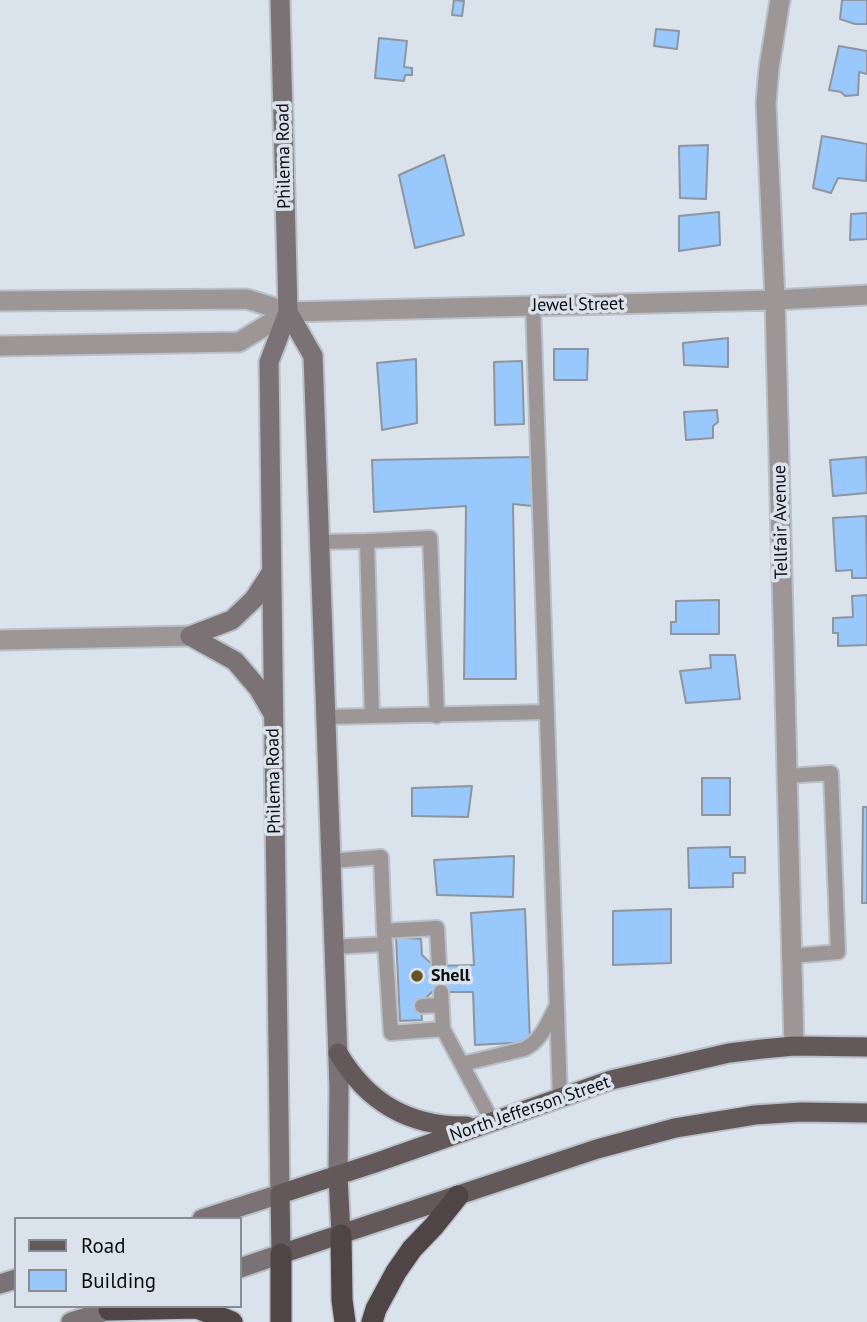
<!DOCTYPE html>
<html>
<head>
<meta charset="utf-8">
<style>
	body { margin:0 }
	#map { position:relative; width:867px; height:1322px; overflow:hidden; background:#dae2eb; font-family:"PT Sans",sans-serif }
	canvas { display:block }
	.legend { position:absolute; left:14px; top:1217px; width:228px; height:91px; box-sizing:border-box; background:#dae2eb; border:2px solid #878d93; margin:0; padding:9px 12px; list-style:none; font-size:21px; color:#0a0d10 }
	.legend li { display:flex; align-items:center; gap:14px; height:35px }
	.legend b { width:35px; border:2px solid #878d93 }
</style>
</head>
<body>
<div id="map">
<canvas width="867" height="1322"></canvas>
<ul class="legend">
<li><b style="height:9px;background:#63595b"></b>Road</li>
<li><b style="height:19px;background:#98c8fc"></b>Building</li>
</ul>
</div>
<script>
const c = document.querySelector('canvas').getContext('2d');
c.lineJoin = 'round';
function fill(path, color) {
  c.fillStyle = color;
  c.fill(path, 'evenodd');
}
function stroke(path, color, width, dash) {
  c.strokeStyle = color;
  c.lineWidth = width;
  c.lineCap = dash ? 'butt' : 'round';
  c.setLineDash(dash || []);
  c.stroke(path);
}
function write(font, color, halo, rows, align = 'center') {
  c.font = font + ' "PT Sans",sans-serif';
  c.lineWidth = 7;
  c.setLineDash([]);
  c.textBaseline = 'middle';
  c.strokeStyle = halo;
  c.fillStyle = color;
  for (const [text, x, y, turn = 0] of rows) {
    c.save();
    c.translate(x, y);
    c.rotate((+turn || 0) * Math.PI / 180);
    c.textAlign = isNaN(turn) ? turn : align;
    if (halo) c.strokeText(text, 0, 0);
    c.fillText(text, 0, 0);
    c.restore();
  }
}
const building = new Path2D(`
	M454 0 464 1 462 16 452 15Z
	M842 0H867V24H855L840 19Z
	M656 29 679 31 677 49 654 46Z
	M379 38 407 41 404 67 412 68V75H405L404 81 375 78Z
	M839 46 867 51V74L859 72 858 95 845 96 841 92 829 90Z
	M822 136 867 144 866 181 838 178 831 193 813 188Z
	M708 145 706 199 680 198 679 146Z
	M444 155 464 235 415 248 399 175Z
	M719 212 720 245 679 251V216Z
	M867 213V239L850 240 851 214Z
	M728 338V367L684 365 683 343Z
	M554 349H588L587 380H554Z
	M416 359 417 423 382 430 377 363Z
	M522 361 524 424 495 425 494 362Z
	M717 410 718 422 713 426V438L686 440 684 412Z
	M533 457 532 506 513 504 516 679H464L466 506 374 512 372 460Z
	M866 457 867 493 833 496 830 460Z
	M866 516 867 578H852V570L836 571 833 518Z
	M867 595V645L838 646V633H833V618L853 617 852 596Z
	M719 600V634H671V622H676V601Z
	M710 655H735L740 699 686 703 680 671 711 668Z
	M702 778H730V815H702Z
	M472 786 468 817 412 816V788Z
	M863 807H867V903H862Z
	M730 847V857H745V873H733V887L689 888 688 848Z
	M514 856 513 897 437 895 434 860Z
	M525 909 530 1042 475 1045 473 992H432L421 1003 422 1020 400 1021 396 937 421 939 422 955 434 966 474 965 471 913Z
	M671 909V963L613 965V911Z`);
const service = new Path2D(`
	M533 306 560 1098
	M319 542 367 541
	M372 716 367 541 430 538 437 716
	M326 717 547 712
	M788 776 831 773 838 952 792 956
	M331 861 381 857 384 931
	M385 944 391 1033 443 1029 441 992
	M334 947 385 944 384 931 437 928 439 966
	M422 1006 441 1005
	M443 1029 492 1121
	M462 1064 524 1049C541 1041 547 1024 556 1007`);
const minor = new Path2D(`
	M780 0 769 68 766 103 775 300 794 1046
	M0 301 247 299 288 312 775 300 867 295
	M0 346 239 342 288 312
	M0 640 190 636`);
const secondary = new Path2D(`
	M288 312 313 356 339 1087 338 1176
	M190 636 235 661 258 688 272 712
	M190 636 232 620 254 599 271 573
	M202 1219 280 1194 269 362 288 312 280 0
	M240 1268 281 1254
	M0 1284 16 1279
	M71 1322 122 1306`);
const primary = new Path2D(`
	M867 1047 794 1046 762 1049 729 1053 611 1080 375 1163 280 1194 281 1254 597 1149 675 1128 755 1115 801 1112 867 1113
	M338 1053C367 1102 408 1127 467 1126
	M338 1176 341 1235`);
const motorway = new Path2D(`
	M341 1235 342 1300 345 1322
	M109 1310 197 1308 232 1322
	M281 1322V1254
	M372 1322 376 1309 396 1272 412 1249 434 1226 458 1196`);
const markers = [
	[417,976,7,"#675322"]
];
const streetNames = [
	["Philema Road",284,156,-91],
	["Jewel Street",578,305,-1],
	["Tellfair Avenue",781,522,-91],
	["Philema Road",274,781,-91],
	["North Jefferson Street",530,1109,-19]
];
const poiNames = [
	["Shell",431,976]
];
fill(building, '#98c8fc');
stroke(building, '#8e959e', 2);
stroke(service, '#b9c0c8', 18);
stroke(minor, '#b9c0c8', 23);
stroke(secondary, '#b9c0c8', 23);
stroke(primary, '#b9c0c8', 23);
stroke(motorway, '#b9c0c8', 24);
stroke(service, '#9c9697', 14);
stroke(minor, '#9c9697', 19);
stroke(secondary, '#7a7274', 19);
stroke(primary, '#63595b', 19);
stroke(motorway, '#4f4446', 21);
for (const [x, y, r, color] of markers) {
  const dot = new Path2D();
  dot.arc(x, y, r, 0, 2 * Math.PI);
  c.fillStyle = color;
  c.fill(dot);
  stroke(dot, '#dae2eb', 2.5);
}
write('18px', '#0a0d10', '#dae2eb', streetNames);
write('bold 18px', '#0a0d10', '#dae2eb', poiNames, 'left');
</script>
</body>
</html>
